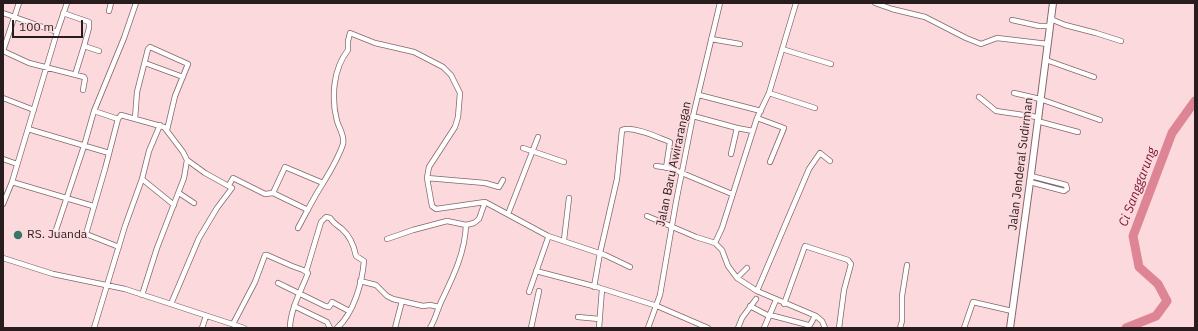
<!DOCTYPE html>
<html>
<head>
<meta charset="utf-8">
<style>
	body { margin:0 }
	#map { position:relative; width:1198px; height:331px; overflow:hidden; background:#fcd9dd; font-family:"IBM Plex Sans",sans-serif }
	canvas { display:block }
	.frame { position:absolute; inset:0; border:4px solid #281c1e; pointer-events:none }
	.scale { position:absolute; left:12px; top:20px; width:71px; height:18px; box-sizing:border-box; border:2px solid #281c1e; border-top:0; padding-left:5px; font-size:12px; line-height:14px; white-space:nowrap; color:#281c1e; -webkit-text-stroke:3px #fcd9dd; paint-order:stroke }
</style>
</head>
<body>
<div id="map">
<canvas width="1198" height="331"></canvas>
<div class="frame"></div>
<div class="scale">100 m</div>
</div>
<script>
const c = document.querySelector('canvas').getContext('2d');
c.lineJoin = 'round';
function stroke(path, color, width, dash) {
  c.strokeStyle = color;
  c.lineWidth = width;
  c.lineCap = dash ? 'butt' : 'round';
  c.setLineDash(dash || []);
  c.stroke(path);
}
function write(font, color, halo, rows, align = 'center') {
  c.font = font + ' "IBM Plex Sans",sans-serif';
  c.lineWidth = 3;
  c.setLineDash([]);
  c.textBaseline = 'middle';
  c.strokeStyle = halo;
  c.fillStyle = color;
  for (const [text, x, y, turn = 0] of rows) {
    c.save();
    c.translate(x, y);
    c.rotate((+turn || 0) * Math.PI / 180);
    c.textAlign = isNaN(turn) ? turn : align;
    if (halo) c.strokeText(text, 0, 0);
    c.fillText(text, 0, 0);
    c.restore();
  }
}
const river = new Path2D(`
	M1126 328 1156 316 1167 301 1158 284 1139 267 1133 236 1172 133 1195 101`);
const minor = new Path2D(`
	M875 3 892 9 925 17 966 38 981 44 997 38 1048 44
	M109 11 111 3
	M3 13 57 32
	M63 13 89 22V28L84 46
	M1051 16 1053 20 1065 25 1096 33 1121 41
	M1012 20 1039 26H1050
	M711 39 740 44
	M782 49 831 64
	M3 51 29 63 84 77 85 79 83 90
	M3 51 19 3
	M1046 60 1094 77
	M145 63 183 77
	M75 75 84 46 99 51
	M769 93 815 108
	M1014 93 1040 99 1100 120
	M699 95 761 111
	M979 97 996 111 1037 117
	M3 98 34 110
	M94 111 118 119 121 115 164 127 183 152 187 160 184 178 157 248 142 295
	M693 116 737 128 753 131
	M757 118 784 128 770 162
	M118 119 105 169 86 234 119 247
	M135 119 137 92 148 49 150 47 188 64 175 96 167 130
	M1037 121 1078 132
	M28 129 109 153
	M523 148 564 162
	M731 154 737 128
	M3 159 17 164
	M656 166 670 168 732 194
	M142 179 174 205
	M503 180 499 187 485 183 427 178 432 206 436 209 485 202 548 236 605 255 630 267
	M12 182 93 206
	M1030 182 1064 191 1067 189 1066 185 1031 176
	M229 185 233 178 265 194 273 193 308 210
	M179 193 194 203
	M273 193 285 167 323 183
	M3 204 12 182 57 32 67 3
	M508 214 538 137
	M647 216 696 237 715 243 722 250 728 266 737 278 757 291 816 316 822 321 825 328
	M298 228C304 217 310 205 317 193 326 178 337 162 343 144 345 136 339 128 337 121 331 98 333 69 348 50V41L350 33 375 43 414 52 443 67 451 75 460 93 458 117 455 127 429 167 427 178
	M56 230 84 146 94 111 124 38 136 3
	M387 239 413 230 447 221 466 225 474 223 479 219 485 202
	M564 240 569 198
	M715 243 722 228 757 118 769 93 796 3
	M3 258 53 274 125 289 244 328
	M536 271 597 287 657 306 708 328
	M306 272 321 222 326 217 330 218C334 224 337 225 342 229 350 236 354 246 356 256L364 261C362 283 354 313 337 328
	M737 278 747 268
	M360 281 376 285 387 296 393 299 423 306 430 305 439 307
	M278 283 325 306 329 307 332 302 349 311
	M594 287 600 253 617 179 622 130C632 125 659 138 670 142L666 168
	M757 291 809 169 820 153 830 161
	M529 292 548 238
	M171 304 199 238 217 208 232 188 205 173 187 160
	M784 304 805 246 848 260 851 264 844 290 839 328
	M294 306 327 322 330 328
	M750 306 769 316
	M770 315 808 325H810L815 316
	M578 317 599 319
	M233 324 255 282 265 255H267L292 266 303 270 308 273C301 291 290 310 290 328
	M94 328 125 226 142 179 149 151 160 125
	M202 328 206 316
	M395 328 402 301
	M430 328C435 320 437 311 441 302 453 277 465 253 466 225
	M531 328 539 291
	M599 328 602 289
	M648 328 660 295 676 202 693 116 720 3
	M738 328 742 318 756 299
	M764 328 776 300
	M900 328 902 321V296L907 265
	M964 328 973 302 1012 311`);
const major = new Path2D(`
	M1010 328 1030 182 1053 3`);
const markers = [
	[18,235,5,"#367767"]
];
const streetNames = [
	["Jalan Baru Awirarangan",674,164,-78],
	["Jalan Jenderal Sudirman",1021,164,-83]
];
const poiNames = [
	["RS. Juanda",27,235]
];
const waterNames = [
	["Ci Sanggarung",1138,187,-69]
];
stroke(river, '#dd8594', 9);
stroke(minor, '#84666a', 6);
stroke(major, '#84666a', 8);
stroke(minor, '#fff', 4.5);
stroke(major, '#fff', 6);
for (const [x, y, r, color] of markers) {
  const dot = new Path2D();
  dot.arc(x, y, r, 0, 2 * Math.PI);
  c.fillStyle = color;
  c.fill(dot);
  stroke(dot, '#fcd9dd', 1.5);
}
write('12px', '#281c1e', '#fcd9dd', streetNames);
write('12px', '#281c1e', '#fcd9dd', poiNames, 'left');
write('italic 13px', '#7c1334', '#fcd9dd', waterNames);
</script>
</body>
</html>
